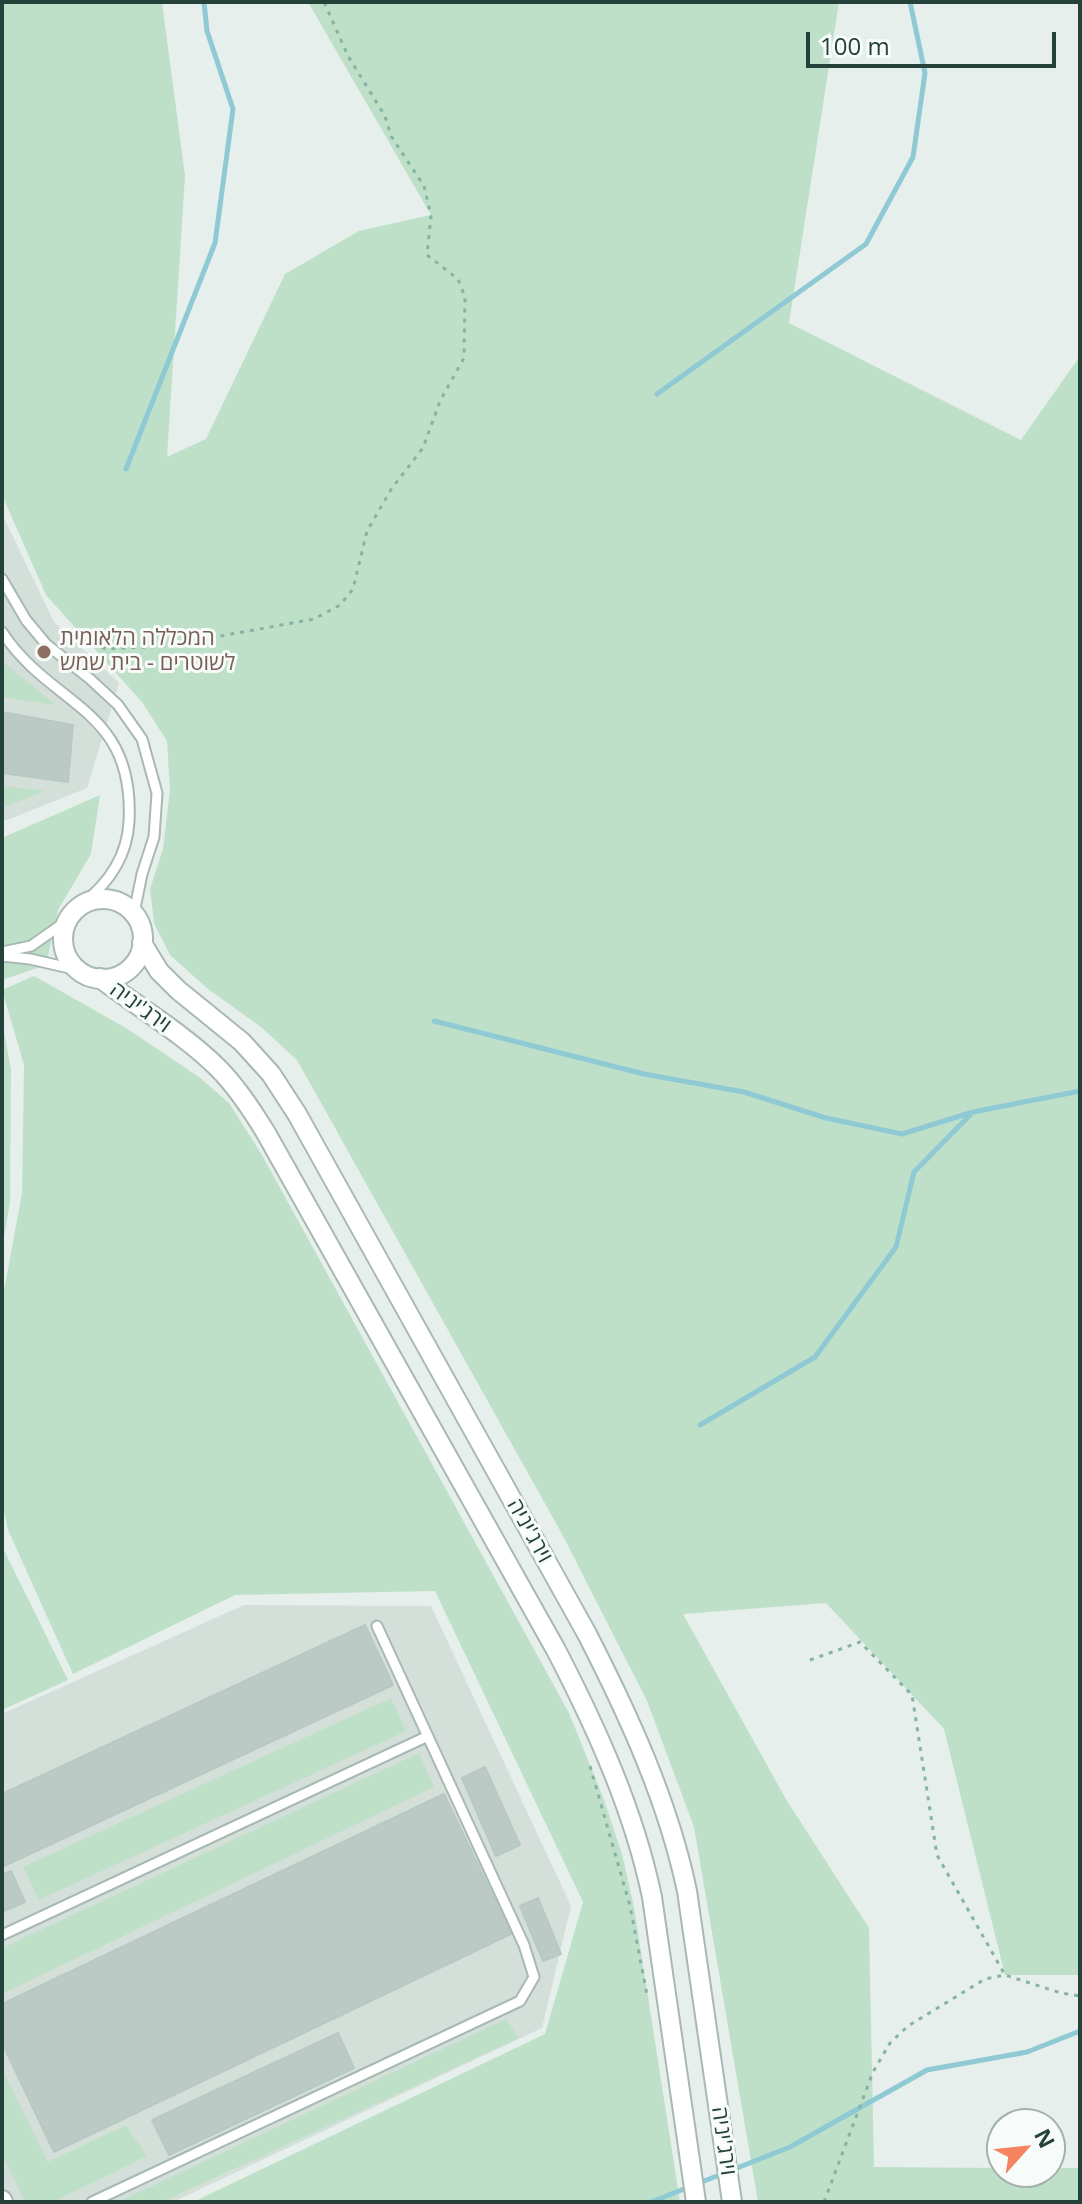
<!DOCTYPE html>
<html>
<head>
<meta charset="utf-8">
<style>
	body { margin:0 }
	#map { position:relative; width:1082px; height:2204px; overflow:hidden; background:#e6efeb; font-family:"Open Sans",sans-serif }
	canvas { display:block }
	.frame { position:absolute; inset:0; border:4px solid #24423a; pointer-events:none }
	.north { position:absolute; left:986px; top:2108px; width:80px; height:80px; box-sizing:border-box; background:#f7fbf9; border:2px solid #a3b1ad; border-radius:50%; rotate:63deg; font-size:22px; font-weight:700; line-height:32px; text-align:center; color:#24423a }
	.north::after { content:''; display:block; margin:auto; width:28px; height:36px; background:#f4845f; clip-path:polygon(50% 0,100% 100%,50% 72%,0 100%) }
	.scale { position:absolute; left:806px; top:32px; width:250px; height:36px; box-sizing:border-box; border:4px solid #24423a; border-top:0; padding-left:10px; font-size:24px; line-height:28px; white-space:nowrap; color:#24423a; -webkit-text-stroke:6px #f7fbf9; paint-order:stroke }
</style>
</head>
<body>
<div id="map">
<canvas width="1082" height="2204"></canvas>
<div class="frame"></div>
<div class="north">N</div>
<div class="scale">100 m</div>
</div>
<script>
const c = document.querySelector('canvas').getContext('2d');
c.lineJoin = 'round';
function fill(path, color) {
  c.fillStyle = color;
  c.fill(path, 'evenodd');
}
function stroke(path, color, width, dash) {
  c.strokeStyle = color;
  c.lineWidth = width;
  c.lineCap = dash ? 'butt' : 'round';
  c.setLineDash(dash || []);
  c.stroke(path);
}
function write(font, color, halo, rows, align = 'center') {
  c.font = font + ' "Open Sans",Heebo,sans-serif';
  c.lineWidth = 6;
  c.setLineDash([]);
  c.textBaseline = 'middle';
  c.strokeStyle = halo;
  c.fillStyle = color;
  for (const [text, x, y, turn = 0] of rows) {
    c.save();
    c.translate(x, y);
    c.rotate((+turn || 0) * Math.PI / 180);
    c.textAlign = isNaN(turn) ? turn : align;
    if (halo) c.strokeText(text, 0, 0);
    c.fillText(text, 0, 0);
    c.restore();
  }
}
const built = new Path2D(`
	M2 514 54 622 119 683 87 788 2 822Z
	M244 1605 431 1606 571 1906 542 2028 173 2202H2V1714Z`);
const green = new Path2D(`
	M2 2H162L185 176 167 457 206 439 285 274 359 231 431 215 308 2H839L789 323 1021 440 1080 356V1975H1005L944 1729 826 1603 683 1614 787 1801 869 1928 874 2167 1002 2168V2172H1050V2168H1080V2202H758L694 1827 647 1701 562 1534 297 1060 261 1027 208 989 170 955 154 923 150 889 163 849 170 790 167 741 142 702 46 595 2 495Z
	M2 661 56 705 2 697Z
	M2 786 45 791 2 808Z
	M100 795 91 854 58 910 46 965 2 980V838Z
	M34 976 126 1028 199 1077 229 1103 262 1155 569 1713 603 1797 622 1854 634 1907 680 2202H193L545 2034 583 1902 435 1591 235 1595 73 1674 8 1530 2 1502V1302L22 1193 24 1065 2 990Z
	M2 1020 11 1070 10 1202 2 1249Z
	M2 1546 68 1680 2 1710Z
	M391 1698 406 1731 39 1900 23 1867Z
	M419 1753 434 1787 2 1994V1948Z
	M506 2019 519 2038 162 2202H118Z
	M2 2069 48 2162 126 2125 147 2156 53 2202H25L2 2153Z`);
const stream = new Path2D(`
	M657 394 866 244 913 157 925 73 910 2
	M126 469 215 243 233 109 207 31 204 2
	M434 1021 644 1074 744 1092 826 1118 902 1134 973 1112 1080 1091
	M700 1425 815 1357 896 1247 914 1172 970 1115
	M651 2202 790 2147 927 2070 1027 2052 1080 2031`);
const building = new Path2D(`
	M2 712 73 725 68 782 2 773Z
	M365 1625 393 1685 2 1867V1794Z
	M485 1767 520 1845 496 1856 462 1778Z
	M444 1794 511 1934 54 2152 2 2043V2004Z
	M11 1871 25 1902 2 1912V1875Z
	M538 1898 561 1954 543 1961 520 1906Z
	M338 2033 354 2068 169 2155 152 2120Z`);
const path = new Path2D(`
	M63 640 87 641 106 649 166 646 314 619 340 605 353 589 367 531 392 488 423 448 440 401 464 358 465 297 458 279 427 255 431 216 424 186 391 136 385 116 348 56 324 2
	M810 1660 860 1642 912 1695 937 1855 1005 1975
	M590 1766 630 1906 647 1995
	M824 2202 873 2072 890 2043 908 2026 985 1979 1005 1975 1061 1993 1080 1996`);
const lane = new Path2D(`
	M2 579 26 620 46 644 90 679 118 705 142 739 157 793 154 837 142 874 134 913
	M2 632C52 708 135 707 129 822 127 857 109 883 82 904
	M2 952 31 946 68 920
	M2 956 30 959 78 970
	M2 1935 428 1736
	M92 2202 520 2001 534 1977 524 1945 377 1626`);
const street = new Path2D(`
	M63 939a40 40 0 1 1 80 0a40 40 0 1 1-80 0Z
	M142 943 159 971 178 990 242 1042 271 1074 297 1114 587 1634C629 1716 668 1801 687 1891L732 2202
	M100 978C138 1007 185 1035 218 1068 237 1087 252 1110 266 1133L556 1650C597 1729 634 1811 652 1897L696 2202
	M2 2200 3 2202`);
const markers = [
	[44,652,8,"#8d6e63"]
];
const educationNames = [
	["המכללה הלאומית",60,639],
	["לשוטרים - בית שמש",60,664]
];
const streetNames = [
	["וירג'יניה",140,1008,36],
	["וירג'יניה",529,1531,61],
	["וירג'יניה",723,2141,82]
];
fill(built, '#d4dfda');
fill(green, '#bfe0c8');
stroke(stream, '#8ec9d4', 5);
fill(building, '#bbcac4');
stroke(building, '#b8c9c2', 2);
stroke(lane, '#a8b8b2', 13);
stroke(street, '#a8b8b2', 22);
stroke(path, '#86b3a5', 3, [4, 6]);
stroke(lane, '#fff', 9);
stroke(street, '#fff', 18);
for (const [x, y, r, color] of markers) {
  const dot = new Path2D();
  dot.arc(x, y, r, 0, 2 * Math.PI);
  c.fillStyle = color;
  c.fill(dot);
  stroke(dot, '#f7fbf9', 3);
}
write('22px', '#785e54', '#f7fbf9', educationNames, 'left');
write('22px', '#24423a', '#f7fbf9', streetNames);
</script>
</body>
</html>
